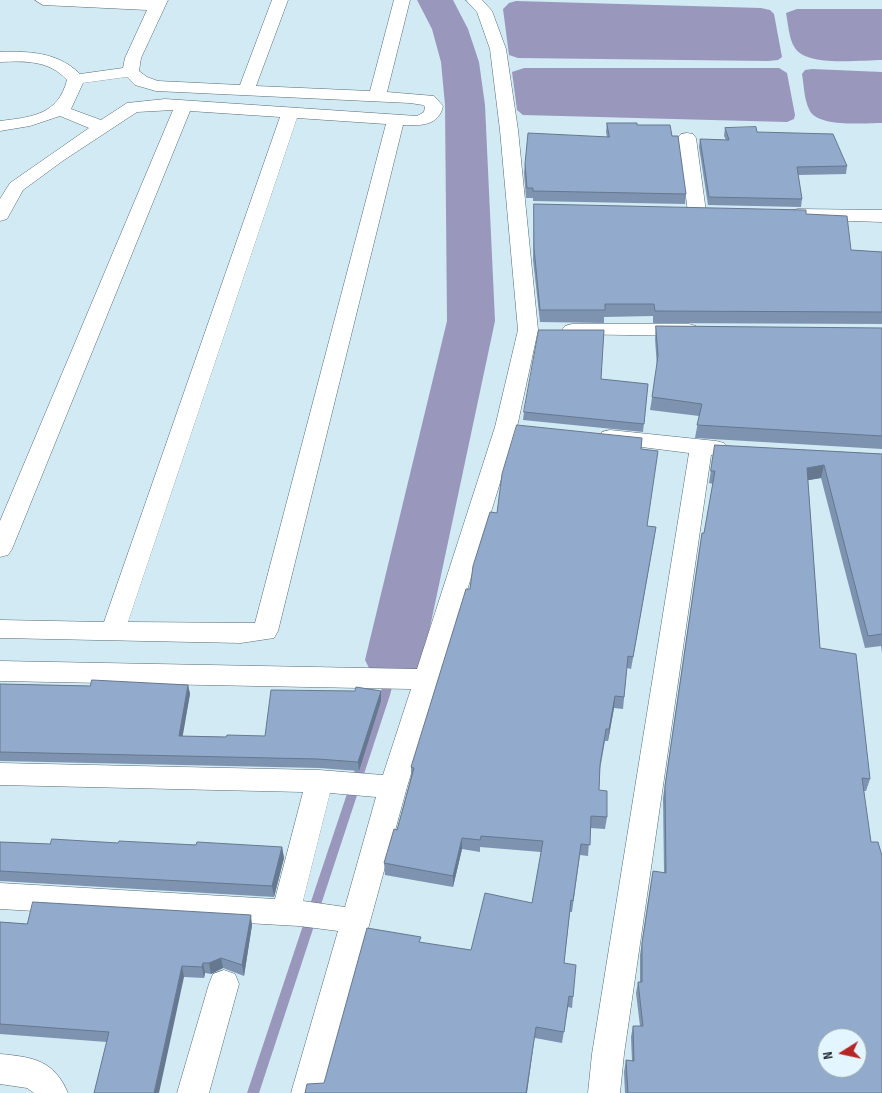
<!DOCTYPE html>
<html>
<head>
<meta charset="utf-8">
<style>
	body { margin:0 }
	#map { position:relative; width:882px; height:1093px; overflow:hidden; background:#d1eaf4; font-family:"Sofia Sans Condensed",sans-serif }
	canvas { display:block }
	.north { position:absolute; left:817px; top:1028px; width:50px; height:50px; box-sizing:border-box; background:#e3f6ff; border:1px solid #95a4ab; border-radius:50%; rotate:260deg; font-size:14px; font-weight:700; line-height:20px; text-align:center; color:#20292d }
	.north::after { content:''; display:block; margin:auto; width:18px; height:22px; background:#b52524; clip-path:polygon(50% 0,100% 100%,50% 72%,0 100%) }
</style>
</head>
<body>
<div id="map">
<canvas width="882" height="1093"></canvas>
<div class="north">N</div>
</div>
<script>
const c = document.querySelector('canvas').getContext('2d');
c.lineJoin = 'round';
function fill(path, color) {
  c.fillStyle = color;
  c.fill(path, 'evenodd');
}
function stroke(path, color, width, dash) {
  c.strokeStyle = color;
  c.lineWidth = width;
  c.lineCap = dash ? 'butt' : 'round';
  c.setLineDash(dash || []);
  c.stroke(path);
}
const water = new Path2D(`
	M516 1 761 8 770 10 774 14 782 57 778 60 768 61 518 58 509 55 503 9 509 3Z
	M797 9H882V60C861 60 807 67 795 48 789 40 788 23 786 13Z
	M524 68H779L787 73 795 115 794 119 787 122 523 115 517 110 512 72Z
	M812 69 882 72V123C864 123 816 128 809 109 804 99 804 85 802 74L805 70Z`);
const stream = new Path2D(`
	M394 656 397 657 399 660 390 695 259 1093H247L380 695 389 660 391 657Z`);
const river = new Path2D(`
	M417 0H453L468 29 479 62 485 105 495 321 423 660 415 676 394 682 373 676 365 660 447 321 445 105 441 62 432 29Z`);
const minor = new Path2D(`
	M35 0H168L141 58 139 71 147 77 158 81 240 85 272 0H288L256 86 370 91 394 0H410L387 92 434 96 443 106C439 126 420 126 403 125L278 631 274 638 241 643 0 638V620L104 622 280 117 190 111 12 549 8 555 0 557V521L173 110 137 112 64 160 23 190 7 219 0 221V199L10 183 89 128 60 116 30 126 0 131V121C32 117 58 115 67 80 49 60 25 61 0 62V52C29 51 58 52 80 74L123 68 125 58 147 10 43 5ZM127 77 135 85 156 91 410 103 423 105 425 107 424 112 417 116 165 99 127 103 101 120 71 109 83 83ZM297 118 386 124 255 623 128 622Z
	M466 0H482L492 11 506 49 518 130 538 330 517 427 407 787 323 1093H291L338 931 299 926 0 909V883L275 899 303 792 0 785V763L319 770 383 775 411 689 0 681V661L417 669 495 427 518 330 500 130 490 49 477 12ZM330 793 376 797 345 907 303 901Z
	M687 133 693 134 696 138 706 212 704 216H690L688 212 678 138 681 134Z
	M798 209 882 210V222L791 219 789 215 791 211Z
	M572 324H689L696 326 699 330 696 334 689 336 565 334 562 330 565 326Z
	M610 430 716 441 724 443 727 448 724 453 711 455 624 1054 620 1093H588L592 1054 689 453 602 442 599 437 602 432Z
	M224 970 235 974 239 984 209 1093H177L209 984 213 974Z
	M0 1054C33 1057 54 1060 68 1093H34L27 1088 0 1084Z`);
const wall = new Path2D(`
	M607 123 637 125 672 136 686 194 685 204 533 201V198H526L524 173 525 164 607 137 606 132Z
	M725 128 757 132 847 166 846 174 798 175 802 199 801 207 708 205 699 147 700 139 726 140 724 136Z
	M534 204 806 214 851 250 882 252V324L653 323V316L604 317V323L540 322 533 260Z
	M656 326 882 328V449L695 438 699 416 650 410 657 367 655 339Z
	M601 379 648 384 643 432 523 420 524 412Z
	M715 445 882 454V653L881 646 865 648 821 478 808 480 820 648 870 779 866 791H864L882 1093H625L624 1072 626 1060 632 1061 631 1037 633 1026H640L636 993 638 982H640V955L651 883 664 872 663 798 700 545 704 533 713 484 709 483Z
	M641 449 647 526 654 539 631 669 627 668 623 709 614 708 608 741H605L600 769 599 790 607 817 605 829 590 828 588 856 580 855 572 912H570L564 963 573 997 572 1008 568 1007 562 1043 535 1038 324 1083 421 943 471 950 532 903 541 852 480 847V852L462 849 453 887 385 875 384 863 397 830 411 777V767L470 589 497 513Z
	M0 684 90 686 188 685 190 694 182 736 226 737 265 736 381 691V701L359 771 319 768 0 761Z
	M0 842 50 844 118 843 282 847 284 858 274 897 0 881Z
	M0 922 27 924 252 925 244 976 223 968 211 974 205 973 204 978 184 977 107 1042 0 1034Z`);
const shadedWall = new Path2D(`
	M824 465 821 478 804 481 807 468Z
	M656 527 654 539 631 669 633 657Z
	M188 685 190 694 181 746 179 736Z
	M381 691V701L359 771 358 762Z
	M615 696 614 708 608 741 609 729Z
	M462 838V849L453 887V876Z
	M282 847 284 858 274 897 272 886Z
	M251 915 252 925 244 976 242 965Z
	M221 958 223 968 211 974 209 963Z
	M203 963 205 973 204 978 202 967Z
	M182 966 184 977 159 1093H154Z
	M536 1027 527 1093H526Z`);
const building = new Path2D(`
	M607 123H637V125H670L672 136H678L686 194 533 191V188H527L525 164 528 133 609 137Z
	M756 127 757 132 833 134 847 166 797 167 802 199 709 197 700 139 729 140 725 128Z
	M534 204 806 210V214L847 216 851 250 882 252V312L655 311 654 304H605V310H540L534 248Z
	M656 326 882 328V436L697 425 702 404 652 397 658 356Z
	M539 330H604L601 379 648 384 644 424 524 412Z
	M517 425 642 438 641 449 658 451 647 526 656 527 633 657 628 656 624 697 615 696 609 729H606L600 765 599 790 607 791V817L591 816 590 845 581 844 573 901 571 900 564 963 576 965 573 997 569 996 564 1032 536 1027 526 1093H305L307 1084 324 1083 367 928 421 937 419 942 471 950 485 893 532 903 543 841 481 836 480 840 462 838 453 876 384 863 394 829 397 830 414 768 411 767 466 589H470L473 566 490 512 497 513 502 474Z
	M715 445 882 454V634L868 636 824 465 807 468 820 648 856 654 870 779 862 778 871 842H878L882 856V1093H628L626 1060 634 1061 633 1026H643L638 982H642V943L653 871 666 873 665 786 702 533H704L715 471H711ZM827 1038H857V1068H827Z
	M92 680 188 685 179 736 226 737 227 735 265 736 271 690 355 691 356 687 381 691 358 762 318 759 0 752V684L90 686Z
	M52 839 118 843 119 841 196 845 197 842 282 847 272 886 0 871V842L50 844Z
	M33 902 251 915 242 965 221 958 209 963H203L202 967 182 966 154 1093H94L109 1032 0 1024V922L27 924Z`);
fill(water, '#9a97bd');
fill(stream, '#9a97bd');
fill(river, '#9a97bd');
stroke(minor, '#556b74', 1);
fill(minor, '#fff');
fill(wall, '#7e93af');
fill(shadedWall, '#66788f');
fill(building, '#92abcc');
stroke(building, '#66788f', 1);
</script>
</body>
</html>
